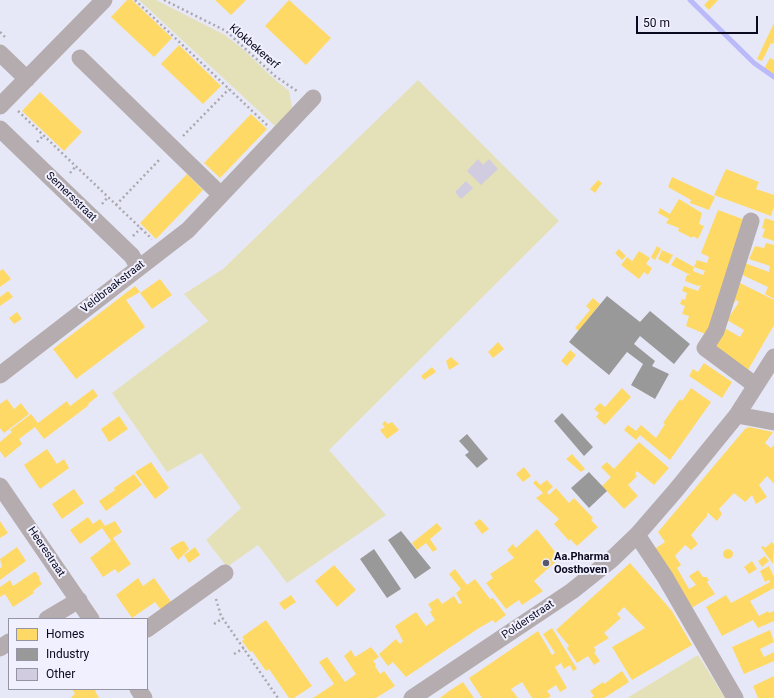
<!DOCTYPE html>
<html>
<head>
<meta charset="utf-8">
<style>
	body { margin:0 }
	#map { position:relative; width:774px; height:698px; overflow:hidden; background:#e7e8f7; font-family:Roboto,sans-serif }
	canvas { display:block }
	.legend { position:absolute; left:8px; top:618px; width:140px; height:72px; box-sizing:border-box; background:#f0f0fe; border:1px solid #9494a5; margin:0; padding:5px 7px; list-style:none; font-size:12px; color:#0b091f }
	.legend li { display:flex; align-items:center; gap:8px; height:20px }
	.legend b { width:20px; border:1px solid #9494a5 }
	.scale { position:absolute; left:636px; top:16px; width:122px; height:18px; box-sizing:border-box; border:2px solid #0b091f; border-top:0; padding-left:5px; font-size:12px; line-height:14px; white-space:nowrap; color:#0b091f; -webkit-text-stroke:3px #f0f0fe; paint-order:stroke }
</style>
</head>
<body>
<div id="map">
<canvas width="774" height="698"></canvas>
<ul class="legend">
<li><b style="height:11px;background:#ffd966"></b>Homes</li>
<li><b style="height:11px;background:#999"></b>Industry</li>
<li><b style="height:11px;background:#d1ccdf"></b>Other</li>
</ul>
<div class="scale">50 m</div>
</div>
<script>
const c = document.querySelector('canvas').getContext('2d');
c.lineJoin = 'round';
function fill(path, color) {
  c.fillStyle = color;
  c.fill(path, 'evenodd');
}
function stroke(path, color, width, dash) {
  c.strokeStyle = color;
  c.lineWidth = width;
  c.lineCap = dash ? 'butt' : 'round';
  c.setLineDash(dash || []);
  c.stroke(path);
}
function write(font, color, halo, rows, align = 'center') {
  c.font = font + ' Roboto,sans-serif';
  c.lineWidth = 4;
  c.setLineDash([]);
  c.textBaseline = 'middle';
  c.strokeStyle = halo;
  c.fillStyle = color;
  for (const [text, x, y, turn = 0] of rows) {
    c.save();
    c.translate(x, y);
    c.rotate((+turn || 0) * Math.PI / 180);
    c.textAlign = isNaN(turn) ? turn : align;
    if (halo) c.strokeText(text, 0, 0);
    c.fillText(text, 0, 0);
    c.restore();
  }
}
const green = new Path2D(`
	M139 0H156L225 35 244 50 273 78 289 91 292 108 275 126Z
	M418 80 559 221 329 450 386 515 287 583 258 545 227 567 206 540 241 508 201 453 167 472 112 393 208 321 184 294 223 269Z
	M698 655 725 698H627Z`);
const homes = new Path2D(`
	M127 0H132L172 38 154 57 111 17Z
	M215 0H246L231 15Z
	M289 0 331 38 306 65 265 26Z
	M709 0H718L709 10 704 5Z
	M774 23V41L773 44 771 43 762 61 757 59Z
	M179 45 221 86 203 104 161 64Z
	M770 58 774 60V75L764 69Z
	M40 92 82 132 64 151 22 111Z
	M251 114 267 129 220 178 204 163Z
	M726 169 759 182 756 189 774 195V206L771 216 714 195Z
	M187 174 203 190 156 239 140 223Z
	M672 177 715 197 709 210 690 203 691 200 668 187Z
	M598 180 602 183 595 193 590 189Z
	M679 199 702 213 699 224 704 226 698 239 693 236 692 238 678 231 679 228 666 223 669 219 658 213 660 208 670 214Z
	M718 210 748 221 710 336 686 326 689 316 682 314 685 306 680 304 682 299 685 300 687 293 682 291 684 286 698 291 701 285 698 286 685 281 687 275H690L671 265 676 257 694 267 697 260 707 263 709 257 701 253ZM694 267 705 271 703 275 693 271Z
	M765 218 774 221V241L762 237 765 229 762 228Z
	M766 243 774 245V299L765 294 768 287 738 273 742 262 769 272 770 266 749 259 755 246 764 248Z
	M657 246 661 249 655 260 651 257Z
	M619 249 626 256 622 260 615 253Z
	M662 250 673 255 668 264 658 259Z
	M639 251 650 258 646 264 652 268 648 275 644 272 639 279 621 265 627 257 632 261 631 263Z
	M3 269 11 279 0 287V271Z
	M160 279 172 295 152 309 140 293Z
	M734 280 774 300V325L748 370 708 345 721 326 740 337 744 330 727 320 739 302 736 300 734 303 727 301Z
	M135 286 140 292 126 300 145 327 76 379 53 349Z
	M8 291 13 297 0 306V297Z
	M593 298 600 304 579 331 575 328 590 310 586 306Z
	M17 312 22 319 14 324 9 318Z
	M498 342 504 349 493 358 488 352Z
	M570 350 576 355 567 366 561 361Z
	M451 357 459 364 449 370 446 361Z
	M704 363 732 382 722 398 689 376 693 369 698 372Z
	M432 367 436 372 424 380 421 376Z
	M622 388 631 397 605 425 596 417 599 413 594 409 600 403 605 407Z
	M691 388 711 402 670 460 640 435 636 440 624 430 628 425 636 431 641 425 656 438 665 424 663 423 680 399 682 401Z
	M93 389 98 396 88 404 89 405 44 439 35 427 19 439 22 444 5 458 0 451V442L12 432 10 430 31 414 38 423 67 401 70 406Z
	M7 399 14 409 21 403 29 414 4 433 0 428V404Z
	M119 416 128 429 109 442 101 429Z
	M385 421 388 424 392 422 399 430 387 439 380 430 385 427 382 424Z
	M749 427 773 432 765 443 771 448 774 445V484L767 476 759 485 767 497 756 504 752 495 745 502 734 493 719 509 722 514 717 521 707 512V516L691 535 698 544 691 550 685 545 675 556 681 565 677 568 689 589 696 585 689 576 698 570 703 577H707L709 580 707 582 715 594 688 610 653 550 665 542 658 532 745 429Z
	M639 442 669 468 654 485 637 471 635 474 637 476 628 485 638 496 624 509 602 486 611 477 601 467 607 462 614 469Z
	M47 449 57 464 64 459 69 468 40 489 24 465Z
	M572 454 585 469 581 472 566 459Z
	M151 462 169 488 155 499 135 472Z
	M524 467 531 476 523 482 516 474Z
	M134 474 142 485 106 511 99 501 115 490 114 488Z
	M536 480 540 485 547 480 553 487 547 492 549 495 556 488 569 503 574 498 593 518 591 520 598 527 577 546 570 539 569 541 554 524 559 519 536 498 543 493 533 483Z
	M74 489 84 503 62 519 52 504Z
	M88 517 93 524 100 519 105 526 115 521 122 532 113 538 131 564 118 573 115 569 103 577 90 558 111 541 102 528 80 544 70 530Z
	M480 519 489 529 482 534 474 523Z
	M0 521 8 533 0 538Z
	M437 523 442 529 430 539 437 549 433 552 426 543 417 550 412 543Z
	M537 529 560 558 534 581 543 591 522 605 519 600 506 609 486 583 493 578 490 574 514 558 507 550 513 544 516 548Z
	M184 541 189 549 178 560 170 548 180 542Z
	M772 542 774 545 773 564 761 547 763 546 765 548Z
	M17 547 26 561 0 580V568L2 567 0 559Z
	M195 547 200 555 189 563 184 555Z
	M723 554a5 5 0 1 1 10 0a5 5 0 1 1-10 0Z
	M765 556 769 561 762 567 758 561Z
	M752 561 757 569 749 574 744 567Z
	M630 563 672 611 692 645 632 680 612 647 645 628 624 607 617 614 621 618 604 633 609 638 594 647 596 651 594 652 600 661 594 665 588 656 577 663 567 648 569 646 556 630Z
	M334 565 356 590 337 607 315 581Z
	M769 566 774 577V588L750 601 759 616 768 611 769 613 774 611V621L758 628 753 620 722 636 706 607 726 595 731 603 770 582 769 580 765 582 760 571Z
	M455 569 467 585 475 579 490 599 493 598 506 615 495 623 493 620 479 628 406 677 393 662 388 666 379 654 396 639 400 644 403 641 395 626 416 612 426 626 435 620 430 612 432 610 428 604 438 598 442 604 454 596 459 604 462 603 456 593 461 589 449 574Z
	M34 572H36L40 578 39 579 42 584 33 591 34 593 13 607 5 594 0 597V587L10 580 13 586Z
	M138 578 143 586 154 578 172 603 161 610 155 602 132 618 116 595Z
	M291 595 296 602 284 610 279 603Z
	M266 620 312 686 294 698H289L269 669 266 671 252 651 250 652 242 641 244 639 242 637Z
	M552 628 577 669 573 671 570 665 564 669 561 663 555 667 567 688 560 692 556 685 547 691 551 696 548 698H532L522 682 511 689 518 698H482L469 678 538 631 552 655 555 653 543 634Z
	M770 630 774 642 760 649 764 657 774 652V661L744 674 732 647Z
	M371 647 379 657 373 661 376 664 375 666 380 674 384 671 395 686 376 698H313L334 684 319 662 327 657 345 682 356 674 344 656 351 650 355 657Z
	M622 671 629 682 604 698H591L594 696 590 691 603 682 604 684Z
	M774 676V698H758L753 686Z
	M463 682 474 698H440L449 691Z
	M72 689H97L95 691 99 698H72L71 697 75 694Z`);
const industry = new Path2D(`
	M607 296 640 322 650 311 690 344 674 364 640 336 634 344 655 361 652 366 669 374 655 399 631 385 643 364 627 352 609 375 569 342Z
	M562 413 593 447 584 456 554 421Z
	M467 434 488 459 477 468 465 455 469 452 459 441Z
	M589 472 607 491 589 508 571 488Z
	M401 531 431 568 415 579 388 540Z
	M374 549 401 589 387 598 360 559Z`);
const stream = new Path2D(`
	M690 0 754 63 774 77`);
const building = new Path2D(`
	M478 159 483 165 489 159 498 169 481 185 467 171Z
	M466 181 473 188 461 199 455 192Z`);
const path = new Path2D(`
	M135 0 267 125
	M164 0 226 31 275 76 297 91
	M0 32 5 37
	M18 111 152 239
	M183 136 229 89
	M37 142 44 135
	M70 173 76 166
	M102 204 108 197
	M116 205 161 158
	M133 236 141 228
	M216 599 221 616 278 698
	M214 624 223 618
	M234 654 244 648`);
const minor = new Path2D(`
	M0 53 27 79
	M80 58 221 195
	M0 106 104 0
	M0 129 132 256 138 267
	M751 221 716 331 705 348 755 385
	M0 375 188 230 313 98
	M737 415 774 422
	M0 486 91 619
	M637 535 665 577 735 698
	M47 619 79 600
	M147 629 225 573
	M0 648 9 642
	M138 689 144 698
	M412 698 572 591 611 560 637 535 676 490 737 415 774 357`);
const markers = [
	[546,563,4,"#58576b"]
];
const streetNames = [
	["Klokbekererf",254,47,41],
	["Semersstraat",71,197,44],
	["Veldbraakstraat",113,287,-38],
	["Heerestraat",46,552,56],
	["Polderstraat",528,620,-34]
];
const poiNames = [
	["Aa.Pharma",554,557],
	["Oosthoven",554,570]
];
fill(green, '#e4e1b9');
fill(homes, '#ffd966');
fill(industry, '#999');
stroke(stream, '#bab9fa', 5);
fill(building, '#d1ccdf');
stroke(path, '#aca7ad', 2.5, [2, 3]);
stroke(minor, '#b5acaf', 17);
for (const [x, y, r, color] of markers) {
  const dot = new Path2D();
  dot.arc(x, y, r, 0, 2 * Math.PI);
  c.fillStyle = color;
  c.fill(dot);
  stroke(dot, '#f0f0fe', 1.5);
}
write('11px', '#0b091f', '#f0f0fe', streetNames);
write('bold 11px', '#0b091f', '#f0f0fe', poiNames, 'left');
</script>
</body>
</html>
